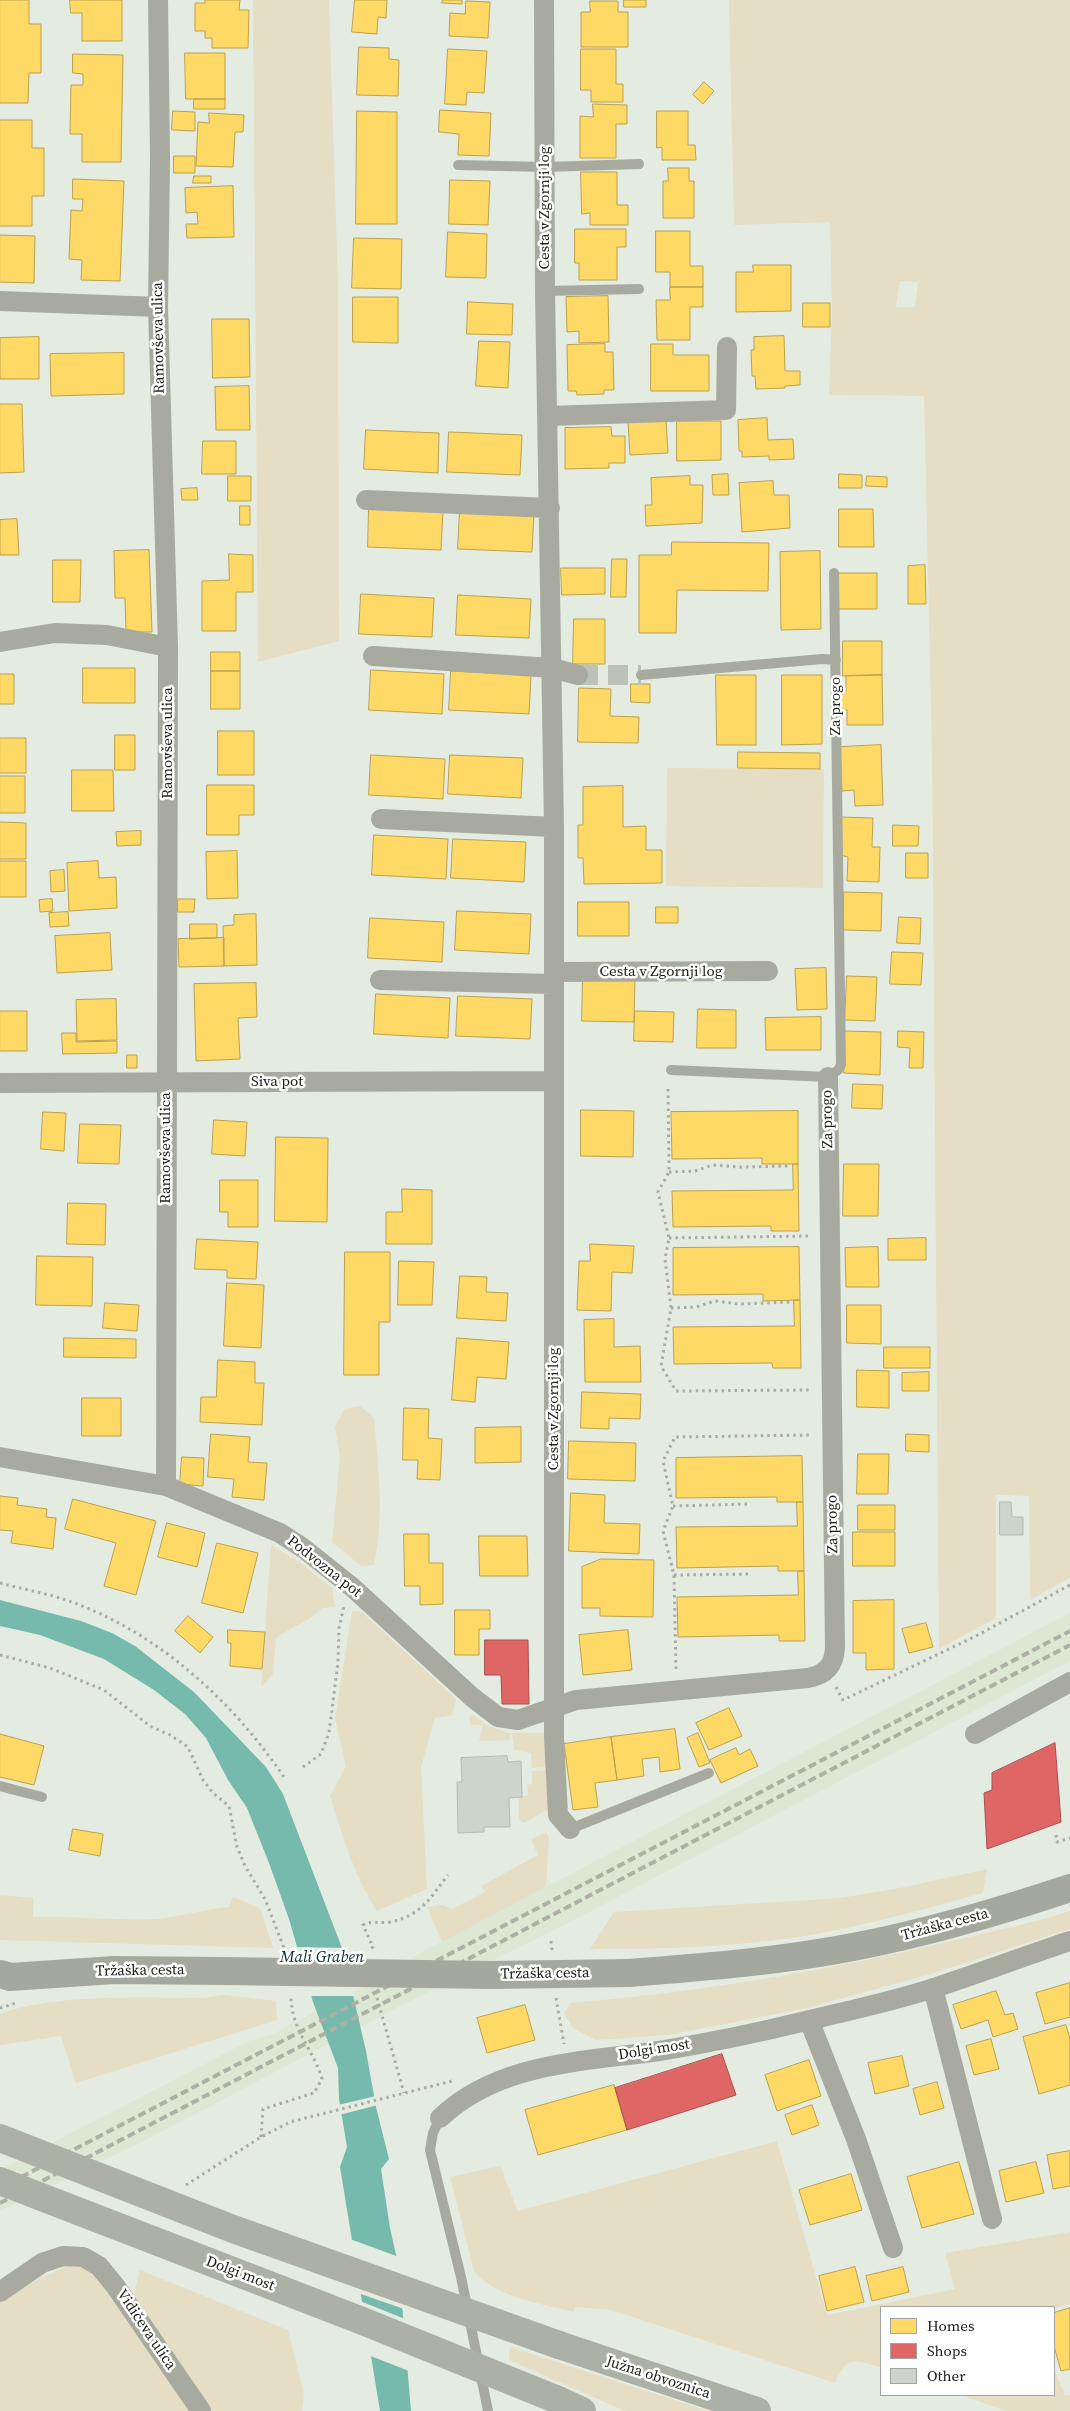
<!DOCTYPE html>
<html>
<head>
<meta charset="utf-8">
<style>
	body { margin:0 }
	#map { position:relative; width:1070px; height:2411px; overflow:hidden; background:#e4ebe0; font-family:"Source Serif 4",serif }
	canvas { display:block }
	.legend { position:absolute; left:880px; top:2306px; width:175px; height:90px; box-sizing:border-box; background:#fff; border:1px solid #a3a5a2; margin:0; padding:6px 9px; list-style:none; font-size:15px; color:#1a1e17 }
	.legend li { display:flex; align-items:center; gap:10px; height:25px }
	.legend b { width:25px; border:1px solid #a3a5a2 }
</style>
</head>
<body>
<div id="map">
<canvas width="1070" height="2411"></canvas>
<ul class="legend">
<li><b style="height:14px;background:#ffd966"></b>Homes</li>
<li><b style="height:14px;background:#e06666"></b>Shops</li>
<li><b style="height:14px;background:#cdd4cc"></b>Other</li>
</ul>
</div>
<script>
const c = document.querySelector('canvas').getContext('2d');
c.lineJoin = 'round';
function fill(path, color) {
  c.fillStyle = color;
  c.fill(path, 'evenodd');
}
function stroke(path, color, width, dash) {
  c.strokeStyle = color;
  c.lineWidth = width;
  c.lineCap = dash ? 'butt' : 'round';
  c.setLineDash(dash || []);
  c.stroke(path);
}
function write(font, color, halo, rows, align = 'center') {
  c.font = font + ' "Source Serif 4",serif';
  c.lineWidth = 5;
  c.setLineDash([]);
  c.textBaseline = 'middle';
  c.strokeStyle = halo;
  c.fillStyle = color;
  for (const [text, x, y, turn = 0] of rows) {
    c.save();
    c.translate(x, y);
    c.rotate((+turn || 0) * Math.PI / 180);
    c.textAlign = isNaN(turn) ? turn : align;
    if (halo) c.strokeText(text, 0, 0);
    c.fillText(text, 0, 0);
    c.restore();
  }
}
const built = new Path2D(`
	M1070 1613V1661L568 1923 400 2006 148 2139 0 2211V2170L249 2041 273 2034 384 1976 429 1948Z`);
const green = new Path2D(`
	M253 0H329L338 284 339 641 258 662Z
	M729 0H1070V1578L1030 1600 1029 1496 996 1495V1618L939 1649 932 751 924 396 829 395 832 312 830 222 734 225ZM900 281 918 282 915 307H896Z
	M667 768 824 769 823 888 666 886Z
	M360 1406 374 1418C378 1466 385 1517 374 1565L361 1566 332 1542 340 1456 335 1427 344 1409Z
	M271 1545 298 1561 332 1588 335 1607 322 1608C311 1621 291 1627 276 1638L273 1674 263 1685H261Z
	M352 1611 362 1612 456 1699 452 1715 435 1718 421 1767 427 1889 377 1911C354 1876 343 1836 330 1796L346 1766 335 1719Z
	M473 1715 488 1726 509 1733 510 1740 479 1741 483 1725H471L469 1718Z
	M512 1733H543L546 1738 548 1767 532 1768 531 1753 514 1750Z
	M548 1770V1809L526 1822H522L519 1818V1797L528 1795 527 1785 532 1784V1771Z
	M546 1832 549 1837 546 1887 442 1942 427 1907 443 1905 452 1909 485 1892 481 1886 538 1855 531 1840Z
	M987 1869 983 1893C913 1912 841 1933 768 1941 710 1948 649 1949 590 1949L614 1912 841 1898 905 1887Z
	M0 1895 33 1898V1917C74 1916 115 1921 156 1919 181 1917 204 1909 229 1907L233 1897 260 1908 273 1948 0 1940Z
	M1070 1911V1929L1063 1931 931 1974 807 2008 668 2035 596 2040 573 2028 564 2013 571 2003C702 1992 832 1970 960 1939 996 1930 1034 1923 1070 1911Z
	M224 1995 276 2001 277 2020 76 2083 61 2036 0 2045V2014C55 1993 143 1998 203 1998Z
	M777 2141 827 2315 955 2289 945 2253 1070 2232V2304L1054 2308 881 2307V2367C853 2360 847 2355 835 2383L611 2310 575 2307 574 2312C543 2304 494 2297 474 2271L450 2177 500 2166 518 2211Z
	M68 2265 87 2269 96 2276 190 2411H0V2299Z
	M140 2270 288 2330 304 2395 302 2411H211L132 2301Z
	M510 2347 709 2411H625L509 2360Z
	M1054 2370 1065 2395H1070V2411H1006L961 2395H1054Z`);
const water = new Path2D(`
	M0 1600 81 1621 112 1633 135 1646 194 1692 266 1767 283 1794 342 1948 366 2051 376 2107 389 2159 381 2169 390 2228 399 2268 411 2411H380L340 2167 347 2147 339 2099 338 2068 313 2002 289 1919 269 1863 247 1808 228 1780 206 1738 185 1714 154 1690 104 1659 40 1635 0 1626Z`);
const pier = new Path2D(`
	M294 1947 345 1948 355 1996H309Z
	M376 2096 378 2105 339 2115 338 2105Z
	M350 2239 399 2257 404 2309 358 2293Z
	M360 2301 405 2319 409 2371 368 2355Z`);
const homes = new Path2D(`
	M0 0H29V24H41V73H29L28 103H0Z
	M70 0H122V41H82V13H71Z
	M205 0H240L239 10H249L248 48H212V38H205V31H195V3H205Z
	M355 0H387L386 18 378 17 377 34 352 32Z
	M443 0H462V4L442 3Z
	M624 0H646V7H624Z
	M466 1 490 2 488 38 449 36 450 13 465 14Z
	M590 1H618V12H628V47H581V12H590Z
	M359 47 389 48V59L399 60 398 96 357 95Z
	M448 49 487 51 484 93 467 92 466 105 445 104Z
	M581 49H616V84H623V102H591V90H581Z
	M185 53H225V99H186Z
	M73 54 123 55 121 162H82V134H70L71 85H83V74L73 73Z
	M704 82 714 91 703 104 693 95Z
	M194 99H225V109H194Z
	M593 104 627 105V124H616V158H580V116L593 117Z
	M440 110 491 113 489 156 458 155 459 134 439 132Z
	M173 111 195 112V131L172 130Z
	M357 111 397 112V224H356Z
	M657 111H688V145H695L696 160H662V147L657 148Z
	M209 113 244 115 243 132H235L233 167 196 166 198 122 209 123Z
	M0 120H32V148H44V196H32V226H0Z
	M174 156H195V173H174Z
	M668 168H689V181H694V218H663V181H668Z
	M581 172H617V205H628V225H590V213L582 214Z
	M194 176H211V183H193Z
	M73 179 124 181 120 281 81 280 82 260 69 259 71 210 82 211 83 199H73Z
	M450 180 490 181 488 225 449 224Z
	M233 186 234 237 187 238 186 224H198L197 212 186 213 185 188Z
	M575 229H626V247H617V280H579V263H575Z
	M656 231H690V266H703V287H670V272H656Z
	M448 232 487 234 486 278 446 277Z
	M0 235 35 236 34 283 0 282Z
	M354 238 402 239 401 289 352 288Z
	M753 265H791V311L736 312V272H753Z
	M670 287H703V307H690V340H657L656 300H670Z
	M608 296 609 342 579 343V331L567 332 566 297Z
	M353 297H398V343L353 342Z
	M468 302 513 304 512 335 467 334Z
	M803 303H830V327H803Z
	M212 319H249L250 377 213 378Z
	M784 336 785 371H800V385L785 386V388L756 389 755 376H752L751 350H754V337Z
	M39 337V379H0V338Z
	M479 341 510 342 508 388 476 386Z
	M605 344V352H613L614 390H604V394L577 395 576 391H568L567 345Z
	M651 344H673V355H709V391H651Z
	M124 353V394L51 396 50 354Z
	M249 386 250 430H216L215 387Z
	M0 404H22L24 472 0 473Z
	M767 418 768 440 793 439 794 459 769 460V456L742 457V451H739L738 420Z
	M666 420 668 453 630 455 628 421Z
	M677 421H721V460L677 461Z
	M611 427 612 436H625V463H609V468L565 469V428Z
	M366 430 439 433 438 473 364 469Z
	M449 432 522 435 520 475 447 472Z
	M203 441H236V474H202Z
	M728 474 729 495H713L712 475Z
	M839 474 862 475V488H839Z
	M228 476H251V501H228Z
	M690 476V485H703L702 523 646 526 645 505H652L651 478Z
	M867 476 887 477V487L866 486Z
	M773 481 774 495H789L790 528 742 532 739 483Z
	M197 488 198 500H182L181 489Z
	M240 506H250V525H240Z
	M369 507 443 511 441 550 368 547Z
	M460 509 534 512 532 552 458 549Z
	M839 509H873L874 547H839Z
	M17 519 19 555H0V520Z
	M672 542 769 543 768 591 677 590 676 633H639V555H671Z
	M149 550 152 632H126L125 598H115L114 551Z
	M820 551 821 629 781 630 780 552Z
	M229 554 253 555V592H236V631H202V581L229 580Z
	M612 559H627L626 597H611Z
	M53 560H81L80 602H53Z
	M925 565 926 604H908V566Z
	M561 568H605V594L562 595Z
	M837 573H877V609H838Z
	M361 594 434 598 432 637 359 634Z
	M458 595 531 599 529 638 456 635Z
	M574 619H605V664H573Z
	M843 641H882V675L843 676Z
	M211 652H240V671H211Z
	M83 668H135V703H83Z
	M371 670 444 674 442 714 369 710Z
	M211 671H240V709H211Z
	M451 671 531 675 529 714 449 710Z
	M0 674H14V704H0Z
	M716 675H756V745H717Z
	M782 675H822V744L782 745Z
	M882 675 883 725H847V710H841L840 691H846V676Z
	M631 684H650V703L631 702Z
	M579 688 611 689 610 716 639 717 638 743 578 742Z
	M218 731H254V775H218Z
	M115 735H135V770H115Z
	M0 738H26V773H0Z
	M881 745 883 805 855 806 854 790 842 791 840 747Z
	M738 752 820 753V769L738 768Z
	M371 755 445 759 443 799 369 795Z
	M450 755 523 758 521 798 448 794Z
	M72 770H113L114 811H72Z
	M0 776H25V813H0Z
	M207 785H254V815H239V835H207Z
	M623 786V827L646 826V850H662V883L584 884 583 858H578V825H583V787Z
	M841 817 873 818 872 847H880L879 882 847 881 848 857 840 855Z
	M0 822 26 823V859H0Z
	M893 825 919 826 918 846H893Z
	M141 831V845L117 846 116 832Z
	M374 835 448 839 446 879 372 875Z
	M453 839 526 842 524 882 451 878Z
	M237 851 238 898 207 899 206 852Z
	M906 853H928V878H906Z
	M0 861H26V897H0Z
	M98 861 99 878 116 877 117 908 69 911 67 863Z
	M64 870 65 891 51 892 50 871Z
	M844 892 882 893 881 931 844 930Z
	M52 899 53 911 40 912 39 900Z
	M178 899H195L194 912H178Z
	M578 902H629V936H578Z
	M656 907H678V923H656Z
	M457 911 531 914 529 954 455 950Z
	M68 912 69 926 50 927 49 913Z
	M256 914 257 965 224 966 223 926 234 925V915Z
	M899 917 921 918 920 944 897 943Z
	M370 918 444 922 442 962 368 958Z
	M190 924H217V938L190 939Z
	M110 933 112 970 57 973 55 936Z
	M224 938V966L179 967 178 939Z
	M892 952 923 953 921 985 890 984Z
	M826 968 827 1009 797 1010 795 969Z
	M847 976 877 977 875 1021 845 1020Z
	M583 977 635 978 634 1022 582 1021Z
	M256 983 257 1017 238 1018 240 1059 196 1061 194 984Z
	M376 994 450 998 448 1038 374 1034Z
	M458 996 532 999 530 1039 456 1036Z
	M116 999 117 1040 77 1041 76 1000Z
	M698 1009 736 1010V1048H697Z
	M0 1011H27V1051H0Z
	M635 1011 674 1012 673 1042 634 1041Z
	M821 1017V1050H766L765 1018Z
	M845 1031 881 1032 880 1075 844 1073Z
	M898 1031 924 1032 923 1068H909L910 1048 898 1047Z
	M62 1033H76V1042L117 1041V1053L63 1054Z
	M127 1055H137V1068H127Z
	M853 1084 883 1085 882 1109 852 1108Z
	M581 1110 634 1111 633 1157 581 1156Z
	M798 1111V1164H762V1158L672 1159 671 1112Z
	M43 1112 66 1113 64 1151 41 1149Z
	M214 1120 247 1122 245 1156 212 1154Z
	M80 1124 121 1125 119 1164 78 1163Z
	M276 1137 328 1138 327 1222 275 1221Z
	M793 1164H798L799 1231H771V1226L673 1227 672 1191 793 1190Z
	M844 1164H879L878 1216H843Z
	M220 1180H258V1227H228V1212H220Z
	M402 1189 432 1190V1244H386V1212H402Z
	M68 1203 106 1204 105 1245 67 1244Z
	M926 1238V1260H888V1239Z
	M197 1239 258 1242 256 1279 227 1278V1270L195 1269Z
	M590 1244 634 1246 632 1273 612 1272 611 1311 577 1310 579 1261H590Z
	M799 1247 800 1300 763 1301V1294L673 1295V1248Z
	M878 1247 879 1287H846L845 1248Z
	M345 1252H390V1322H379V1375H344Z
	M37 1256 93 1257 92 1306 36 1305Z
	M399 1261 434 1262 432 1305H398Z
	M460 1276 487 1277 486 1292 508 1293 506 1321 457 1318Z
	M227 1283 264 1285 261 1348 224 1346Z
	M794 1300H800L801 1368H773L772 1363 674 1364 673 1327 794 1326Z
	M105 1303 139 1305 137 1331 103 1328Z
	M847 1305H881V1344L847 1343Z
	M614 1319V1347L640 1346 641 1382H585L584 1320Z
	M64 1338 136 1339V1358L64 1357Z
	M457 1338 509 1342 506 1379 477 1377 475 1402 452 1400Z
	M884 1347H930V1368H884Z
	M218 1360 255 1362V1383H264L262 1425 200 1422 201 1397H216Z
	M857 1370 889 1371V1408L857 1407Z
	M929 1372V1391H902V1373Z
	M582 1392 641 1394 640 1419 609 1418V1429L581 1428Z
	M82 1398H121V1436H82Z
	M404 1408 429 1409 428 1438 442 1439 440 1480 417 1479 418 1460H403Z
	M521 1427V1462L475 1463V1428Z
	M211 1434 250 1437 248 1462 267 1463 264 1500 232 1497 234 1479 208 1477Z
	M906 1434 929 1435V1452L906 1451Z
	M569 1441 636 1443 635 1481 568 1479Z
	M858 1454H889L888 1494H857Z
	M802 1456 803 1502H777V1497L676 1498V1458Z
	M182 1457 204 1458 203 1486 180 1484Z
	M571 1493 605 1495 604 1523 640 1524 639 1554 569 1551Z
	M0 1496 18 1498 17 1505 47 1509 46 1517 56 1518 53 1549 11 1543 13 1531 0 1530Z
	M73 1499 156 1521 136 1595 104 1586 116 1543 65 1529Z
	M797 1502H803L804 1571H778V1566L677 1568 676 1527 797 1526Z
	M858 1505H895V1530H858Z
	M167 1523 205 1533 197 1567 158 1557Z
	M853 1532H895V1566H853Z
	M404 1534H429V1563H443V1604L420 1605V1586H405Z
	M479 1536H527L528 1576H480Z
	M217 1543 258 1553 243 1613 202 1603Z
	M601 1559 654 1560 653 1617 600 1616V1608H582V1567Z
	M798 1571H804L805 1641H779V1635L678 1637 677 1597 798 1595Z
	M894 1600V1669L866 1670V1653H853V1601Z
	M455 1610H490V1629H479V1655H455Z
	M188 1616 213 1637 200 1653 175 1631Z
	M926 1623 933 1647 909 1653 902 1629Z
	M228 1630 265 1632 262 1669 230 1666 231 1643H228Z
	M628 1630 632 1670 583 1675 579 1635Z
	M729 1708 742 1736 709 1750 696 1723Z
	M675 1729 680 1769 660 1772 659 1757 642 1759 644 1776 617 1780 611 1737Z
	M698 1733 710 1763 699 1767 687 1738Z
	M0 1734 44 1746 34 1785 0 1777Z
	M611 1737 617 1780 595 1783 598 1807 573 1810 564 1744Z
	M736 1748 739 1755 750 1749 758 1766 721 1783 710 1760Z
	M73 1829 103 1834 100 1856 69 1850Z
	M1070 1983V2017L1045 2024 1036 1993Z
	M996 1991 1005 2015 1013 2013 1018 2029 993 2037 988 2020 961 2029 953 2005Z
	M525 2005 535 2040 487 2053 477 2018Z
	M1066 2025 1070 2039V2085L1039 2094 1023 2037Z
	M991 2039 999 2069 974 2075 966 2046Z
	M902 2056 909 2086 875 2094 868 2063Z
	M809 2060 821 2096 777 2111 765 2075Z
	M937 2082 944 2108 920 2115 913 2089Z
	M614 2085 627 2130 538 2155 525 2110Z
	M812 2105 819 2125 792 2135 785 2115Z
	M1070 2151V2186L1053 2189 1047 2155Z
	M959 2162 974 2214 922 2228 907 2177Z
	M1036 2162 1044 2193 1006 2202 999 2171Z
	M851 2174 862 2210 810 2225 799 2190Z
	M855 2267 864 2302 827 2311 819 2276Z
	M903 2267 909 2292 872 2301 866 2276Z
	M1070 2308V2369L1061 2371 1054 2346V2313Z`);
const shops = new Path2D(`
	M485 1640H528L529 1704H502L501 1675H485Z
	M1055 1743 1061 1822 987 1849 984 1793 992 1790V1773Z
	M722 2054 736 2095 627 2130 615 2088Z`);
const building = new Path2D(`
	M1000 1502H1011L1012 1517H1023V1535H1000Z
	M507 1756 508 1762 521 1761 522 1797 509 1798 510 1827H484V1832L458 1833 457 1782H462L461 1758Z`);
const streetTunnel = new Path2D(`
	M578 675H641`);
const path = new Path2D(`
	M668 1089 669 1172 658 1192 669 1238 665 1259 671 1308 661 1366 676 1391 811 1390
	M669 1172 695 1171 713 1165 740 1167 791 1166
	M669 1238 809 1236
	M671 1308 696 1307 715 1301 740 1304 791 1302
	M673 1506 751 1504
	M674 1575 752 1574
	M0 1583C22 1589 45 1593 66 1600 157 1631 233 1701 286 1780
	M0 1655 50 1668 104 1690 150 1726 170 1735 188 1747 203 1780 213 1793 229 1806 237 1847 245 1866 265 1899 284 1948
	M676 1669 674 1575 663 1531 673 1506 663 1461 675 1437 812 1435
	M836 1687 843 1700 976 1636 1070 1585
	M303 1767 321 1754 329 1733 338 1662 339 1628 344 1606
	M1056 1835 1057 1842 1070 1838
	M551 1941 552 1950
	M371 1948 373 1947 363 1925C372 1920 380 1924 390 1922 421 1916 430 1898 448 1875
	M377 1998 404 2093
	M556 1998 564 2044
	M0 2008 16 2003
	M261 2137 263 2109 314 2093 322 2079C314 2050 291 2030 291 1996
	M186 2185 261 2137 290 2122 452 2081`);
const lane = new Path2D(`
	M458 165 545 167 639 164
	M545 291 639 289
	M641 675 822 659 836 660
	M671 1070 828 1077 838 1070 841 1065 834 573
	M0 1786 42 1797
	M570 1829 709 1773
	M440 2118 433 2133 430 2150 461 2277 488 2411`);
const street = new Path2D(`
	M158 0 160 157 158 307 168 647 166 1486
	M544 0 545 291 554 827V1737L558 1815 570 1829
	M0 301 158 307
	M549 416 726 410 727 347
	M366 500 550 508
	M0 642 55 633 107 635 168 647
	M373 656 552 668 578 675
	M381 819 554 827
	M554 972 768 971
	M380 980 554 984
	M0 1083 554 1081
	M0 1457 166 1486 280 1533 303 1548 352 1587 472 1697 498 1717 518 1720 576 1700 808 1678C825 1675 834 1666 835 1648L828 1077
	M975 1734 1070 1682
	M933 1988 992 2219
	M809 2020 856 2139 893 2248
	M440 2118C499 2062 583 2062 659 2051 709 2043 761 2032 810 2020 852 2010 894 2001 934 1988 980 1973 1025 1956 1070 1941
	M0 2292 42 2263 63 2256 83 2257 99 2266 116 2287 201 2411`);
const secondary = new Path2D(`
	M629 1973C706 1967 783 1961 858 1946 930 1932 1001 1911 1070 1888
	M0 1974 10 1977 114 1970 222 1971`);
const highway = new Path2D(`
	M559 2345 757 2411
	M558 2400 582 2411`);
const rail = new Path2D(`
	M0 2188 1070 1631
	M0 2203 1070 1645`);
const secondaryBridge = new Path2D(`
	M222 1971 491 1975 629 1973`);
const highwayBridge = new Path2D(`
	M0 2138 233 2229 559 2345
	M0 2181 360 2320 558 2400`);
const streetNames = [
	["Cesta v Zgornji log",545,208,-90],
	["Ramovševa ulica",159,338,-91],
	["Za progo",836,706,-90],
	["Ramovševa ulica",168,743,-90],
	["Cesta v Zgornji log",661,972],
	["Siva pot",277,1082],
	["Za progo",828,1119,-91],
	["Ramovševa ulica",166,1148,-90],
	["Cesta v Zgornji log",554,1409,-90],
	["Za progo",833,1524,-91],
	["Podvozna pot",324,1567,38],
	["Tržaška cesta",945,1925,-15],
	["Tržaška cesta",140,1971,-1],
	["Tržaška cesta",545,1974,-1],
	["Dolgi most",654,2050,-9],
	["Dolgi most",240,2274,21],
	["Vidičeva ulica",146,2330,56],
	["Južna obvoznica",658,2378,18]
];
const waterNames = [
	["Mali Graben",322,1958]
];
fill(built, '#dce8d4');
fill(green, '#e6dec4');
fill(water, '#76b9ad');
fill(pier, '#e4ebe0');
fill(homes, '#ffd966');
stroke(homes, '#baa14e', 1);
fill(shops, '#e06666');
stroke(shops, '#a5504e', 1);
fill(building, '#cdd4cc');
stroke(building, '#b3bbb3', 1);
stroke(streetTunnel, '#bcc2b8', 20, [20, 10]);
stroke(path, '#a9aca4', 3, [2.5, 4]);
stroke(lane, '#a8aa9f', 10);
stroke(street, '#a8aa9f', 20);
stroke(secondary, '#a5a89c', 28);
stroke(highway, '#adb0a4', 28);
stroke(rail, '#acb0a5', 4, [8, 4]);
stroke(secondaryBridge, '#a5a89c', 28);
stroke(highwayBridge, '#adb0a4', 28);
write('15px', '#1a1e17', '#fff', streetNames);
write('italic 16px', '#04312c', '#fff', waterNames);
</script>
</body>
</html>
